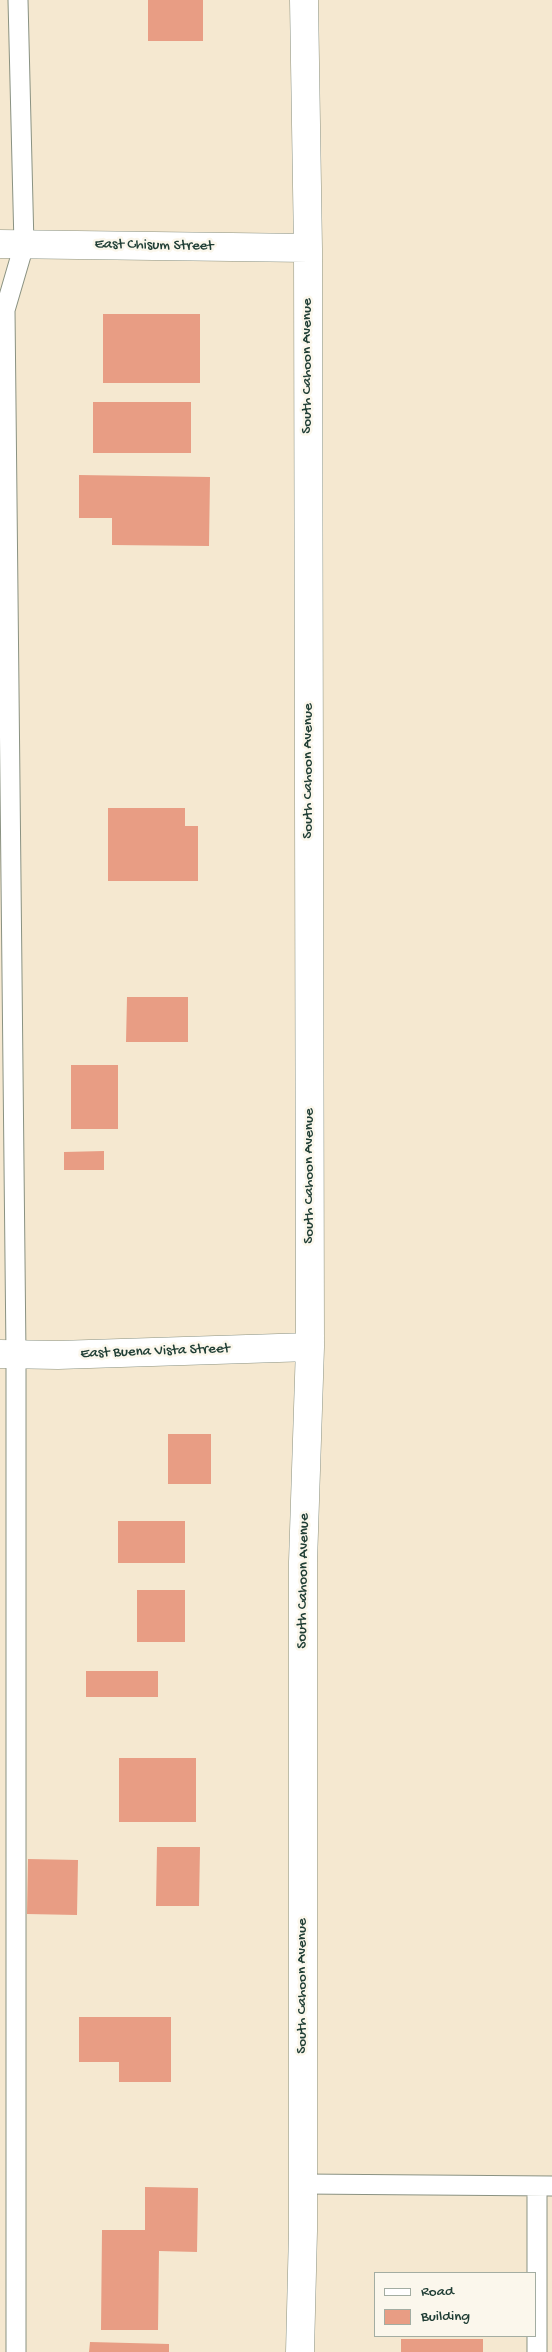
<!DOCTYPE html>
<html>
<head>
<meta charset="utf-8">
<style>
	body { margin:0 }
	#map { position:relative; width:552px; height:2352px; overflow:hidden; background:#f5e8d0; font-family:"Gochi Hand",sans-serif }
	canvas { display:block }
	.legend { position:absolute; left:374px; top:2272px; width:162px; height:65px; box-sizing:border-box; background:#fbf7ec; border:1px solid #a3ada2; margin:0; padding:6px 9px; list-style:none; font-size:15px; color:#1f3d34 }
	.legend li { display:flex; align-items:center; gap:10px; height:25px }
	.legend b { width:25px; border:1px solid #a3ada2 }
</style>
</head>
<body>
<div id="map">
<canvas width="552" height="2352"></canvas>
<ul class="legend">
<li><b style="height:6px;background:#fff"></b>Road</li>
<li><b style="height:14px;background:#e89d84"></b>Building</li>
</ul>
</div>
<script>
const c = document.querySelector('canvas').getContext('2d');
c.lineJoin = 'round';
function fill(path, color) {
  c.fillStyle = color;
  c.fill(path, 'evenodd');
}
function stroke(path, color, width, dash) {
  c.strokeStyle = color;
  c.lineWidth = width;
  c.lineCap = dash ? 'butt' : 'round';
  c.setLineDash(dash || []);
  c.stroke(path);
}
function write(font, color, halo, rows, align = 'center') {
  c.font = font + ' "Gochi Hand",sans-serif';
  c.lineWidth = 5;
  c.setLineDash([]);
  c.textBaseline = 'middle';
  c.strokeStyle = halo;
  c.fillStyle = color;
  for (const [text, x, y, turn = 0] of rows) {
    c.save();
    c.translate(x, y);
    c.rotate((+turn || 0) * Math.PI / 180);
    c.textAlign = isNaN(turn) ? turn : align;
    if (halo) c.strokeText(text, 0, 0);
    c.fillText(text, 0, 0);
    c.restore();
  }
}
const building = new Path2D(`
	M148 0H203V41H148Z
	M103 314H200V383H103Z
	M93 402H191V453H93Z
	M79 475 210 477 209 546 112 545V518H79Z
	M108 808H185V826H198V881H108Z
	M127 997H188V1042H126Z
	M71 1065H118V1129H71Z
	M104 1151V1170H64V1152Z
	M168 1434H211V1484H168Z
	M118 1521H185V1563H118Z
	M137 1590H185V1642H137Z
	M86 1671H158V1697H86Z
	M119 1758H196V1822H119Z
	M157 1847H200L199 1906H156Z
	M28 1859 78 1860 77 1915 27 1914Z
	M79 2017H171V2082H119V2062H79Z
	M145 2187 198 2188 197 2252 159 2251 158 2330H101L102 2230H145Z
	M401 2339H483V2352H401Z
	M90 2342 169 2344V2352H89Z`);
const lane = new Path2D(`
	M303 2184 552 2186
	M537 2186V2352
	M16 2352V1354L5 310 24 245 18 0`);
const street = new Path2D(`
	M0 244 308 248
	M0 1354 58 1355 310 1347
	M300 2352 303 2231V1562L310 1347 308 248 304 0`);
const streetNames = [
	["East Chisum Street",154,246,1],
	["South Cahoon Avenue",308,366,-90],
	["South Cahoon Avenue",309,771,-90],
	["South Cahoon Avenue",310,1176,-90],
	["East Buena Vista Street",155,1352,-2],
	["South Cahoon Avenue",304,1581,-89],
	["South Cahoon Avenue",303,1986,-90]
];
fill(building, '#e89d84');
stroke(lane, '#8a9282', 21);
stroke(street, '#8a9282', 29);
stroke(lane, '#fff', 19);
stroke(street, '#fff', 28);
write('15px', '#1f3d34', '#fbf7ec', streetNames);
</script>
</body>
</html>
